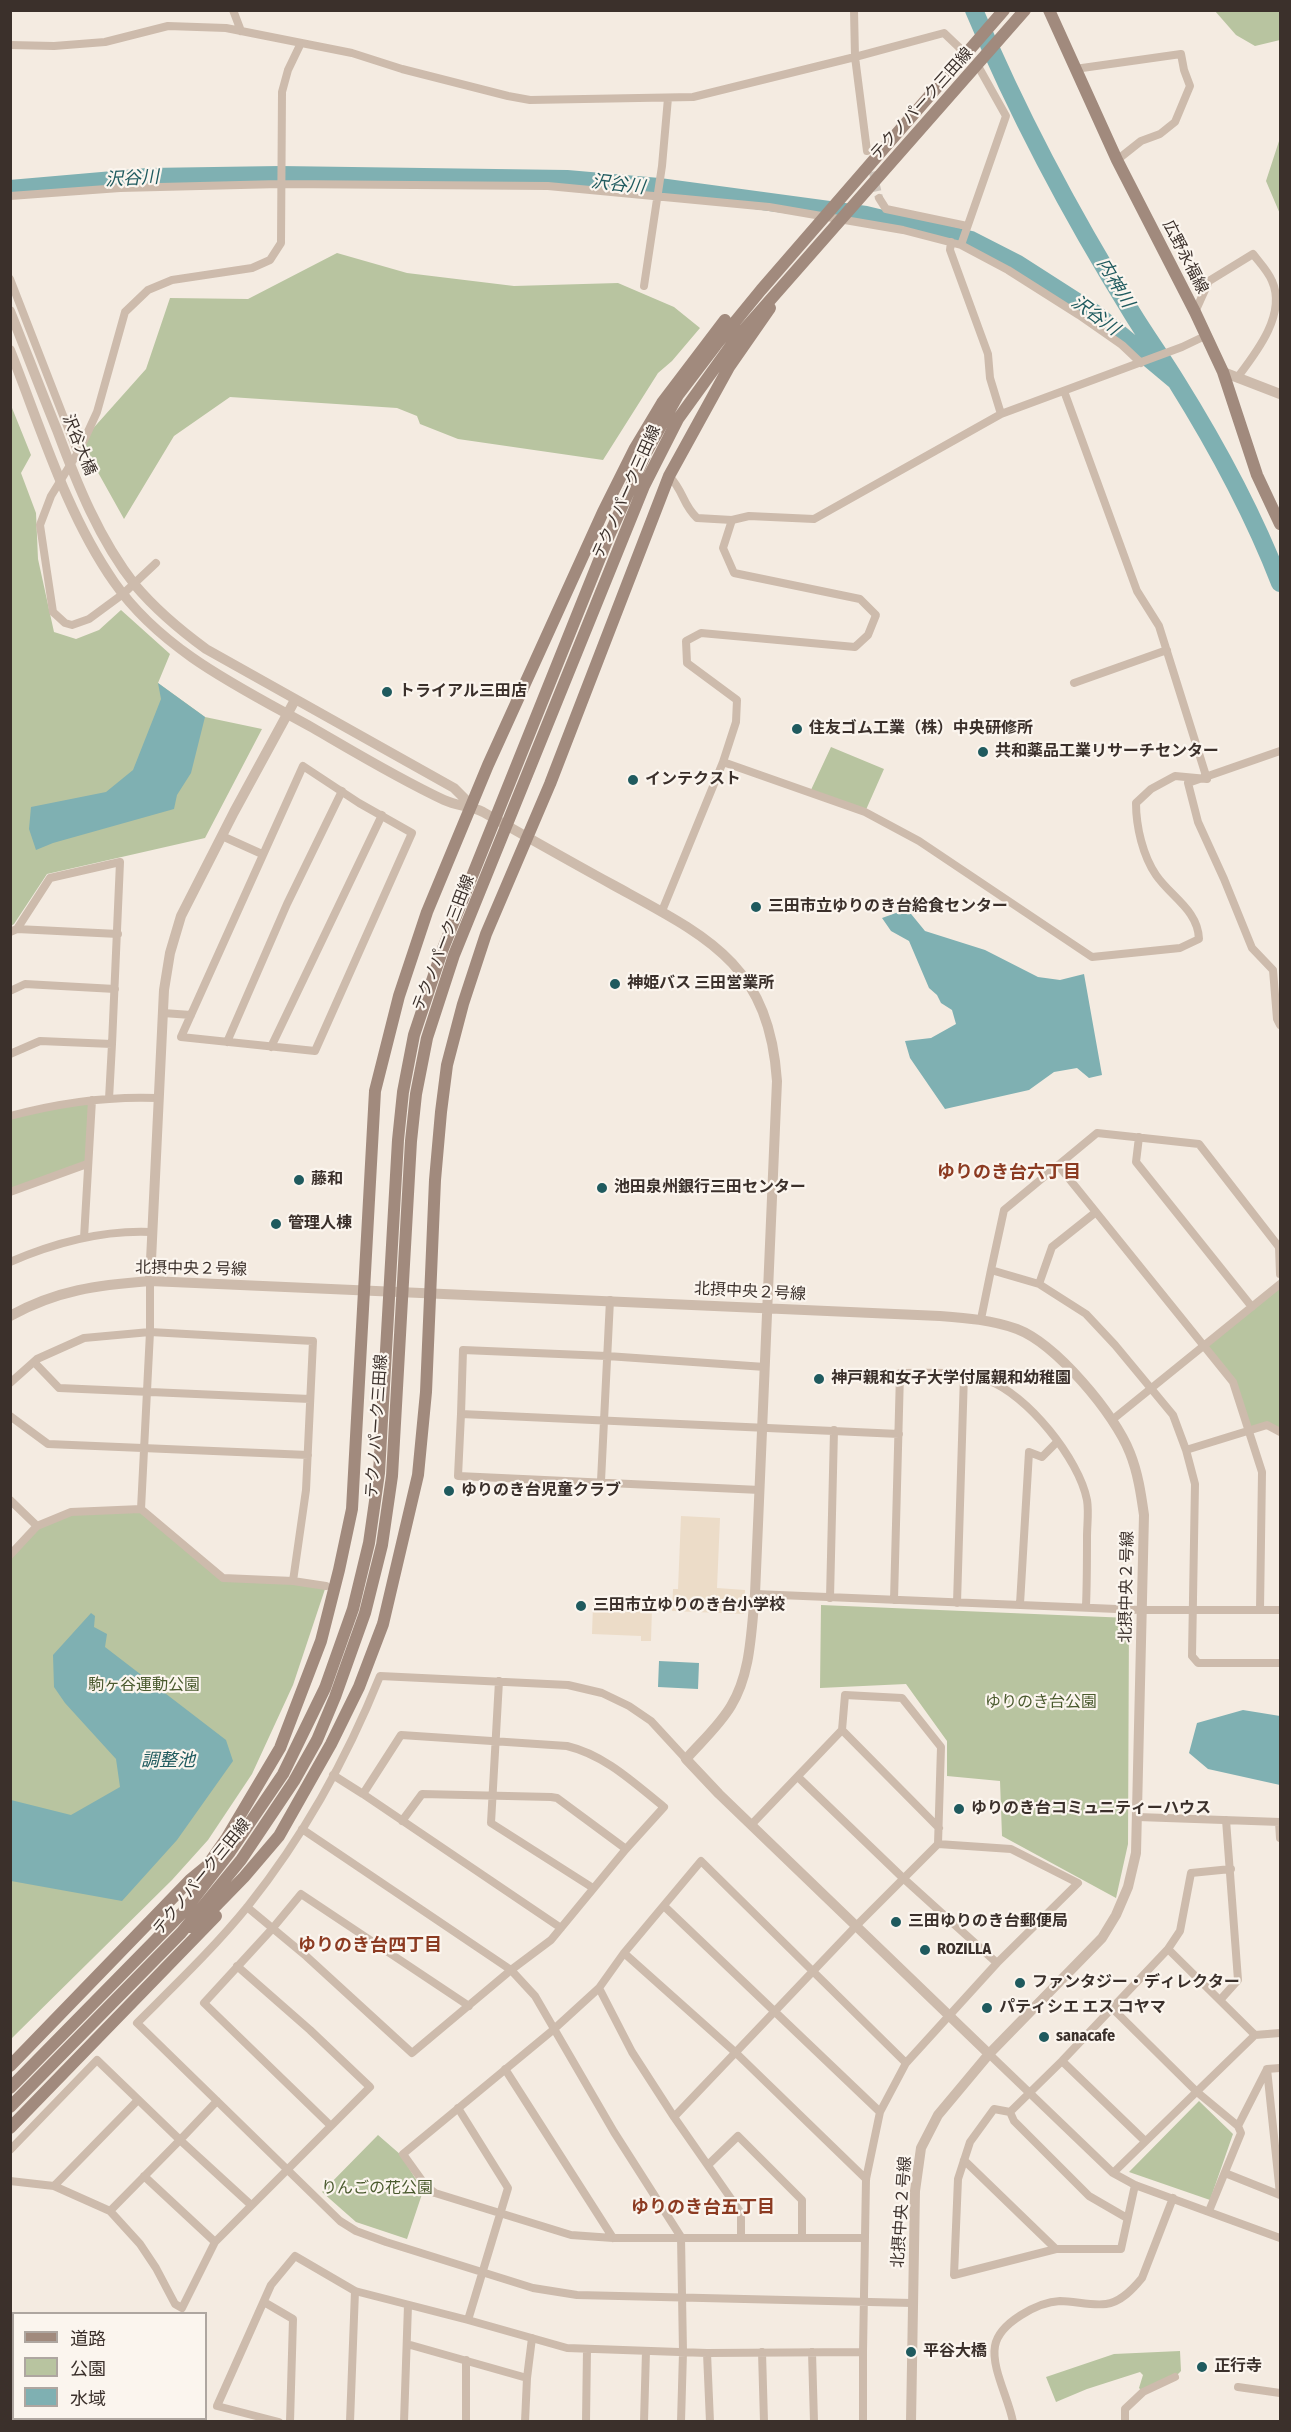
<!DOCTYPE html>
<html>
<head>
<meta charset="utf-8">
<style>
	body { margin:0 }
	#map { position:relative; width:1291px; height:2432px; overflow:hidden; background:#f4ebe1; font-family:"Fira Sans Condensed","Noto Sans JP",sans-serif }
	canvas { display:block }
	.frame { position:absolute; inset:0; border:12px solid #3b302b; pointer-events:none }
	.legend { position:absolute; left:12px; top:2312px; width:195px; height:108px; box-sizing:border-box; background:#fbf5ee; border:2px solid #aea6a0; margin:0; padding:8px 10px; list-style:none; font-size:18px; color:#3b302b }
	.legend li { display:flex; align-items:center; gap:12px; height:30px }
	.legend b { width:30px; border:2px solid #aea6a0 }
</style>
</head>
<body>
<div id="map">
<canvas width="1291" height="2432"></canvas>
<div class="frame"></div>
<ul class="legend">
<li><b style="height:8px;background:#a18a7d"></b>道路</li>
<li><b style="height:16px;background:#b8c4a0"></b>公園</li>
<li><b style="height:16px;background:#7fb0b2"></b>水域</li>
</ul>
</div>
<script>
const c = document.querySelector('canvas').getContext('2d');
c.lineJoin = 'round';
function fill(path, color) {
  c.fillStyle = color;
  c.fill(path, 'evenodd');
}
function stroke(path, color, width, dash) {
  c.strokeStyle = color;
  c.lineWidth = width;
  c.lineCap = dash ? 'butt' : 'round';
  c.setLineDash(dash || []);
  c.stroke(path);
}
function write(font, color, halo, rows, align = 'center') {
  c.font = font + ' "Fira Sans Condensed","Noto Sans JP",sans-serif';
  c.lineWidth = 4.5;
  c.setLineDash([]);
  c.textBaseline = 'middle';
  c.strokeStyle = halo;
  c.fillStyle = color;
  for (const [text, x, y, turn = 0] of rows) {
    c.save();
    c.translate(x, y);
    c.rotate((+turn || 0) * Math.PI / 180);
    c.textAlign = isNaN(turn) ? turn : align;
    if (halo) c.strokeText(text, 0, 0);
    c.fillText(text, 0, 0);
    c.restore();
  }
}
const green = new Path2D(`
	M1215 11H1280V40L1255 46 1236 35Z
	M1280 138V214L1266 181Z
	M337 253 407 273 514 286 618 283 674 307 700 328 672 361 658 373 603 460 458 439 420 424 417 416 397 408 230 397 174 436 124 519 81 442 146 369 170 298 248 299Z
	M10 403 31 455 21 473 36 513 38 559 54 632 76 639 99 630 121 610 170 654 158 683 205 717 262 729 205 838 47 874 14 924 11 926Z
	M831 747 884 769 865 812 810 792Z
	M92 1100 87 1164 11 1192V1116Z
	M1280 1284V1432L1267 1425 1249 1431 1233 1382 1205 1345Z
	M141 1509 223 1578 326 1586 293 1685 252 1774 208 1840 172 1880 11 2039V1555L37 1526 71 1512Z
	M821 1605 1129 1618 1128 1844 1116 1898 1002 1836 1000 1781 947 1776V1741L906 1684 820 1688Z
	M1199 2101 1233 2134 1210 2200 1129 2172Z
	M378 2135 401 2155 423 2191 407 2239 356 2222 322 2192Z
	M1180 2351 1181 2371 1175 2377 1143 2392 1139 2388 1143 2375 1140 2372 1087 2389 1056 2402 1046 2377 1114 2354Z`);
const plaza = new Path2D(`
	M681 1516 720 1518 717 1588 745 1590 744 1614 672 1611 673 1589H678Z
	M593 1605 652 1608 651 1641H641V1636L592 1634Z`);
const water = new Path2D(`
	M158 683 205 717 191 773 177 795 174 809 53 843 36 850 29 829 31 807 106 792 133 770 161 699Z
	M907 909 925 931 985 950 1038 977 1060 980 1084 974 1102 1075 1089 1078 1077 1068 1054 1072 1029 1090 945 1109 910 1058 905 1041 931 1038 956 1024 952 1010 941 1003 937 995 929 988 909 941 891 931 882 918Z
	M91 1613 95 1616 94 1627 107 1634 105 1647 226 1740 233 1761 177 1840 122 1901 11 1881V1800L71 1815 120 1787 116 1759 65 1703 54 1687 53 1655Z
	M659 1661 699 1663 698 1689 658 1687Z
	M1243 1710 1280 1716V1785L1208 1769 1189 1753 1197 1723Z
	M10 2341 14 2342V2418L71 2419V2421H11Z`);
const river = new Path2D(`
	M974 10C1018 115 1072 216 1132 313 1146 336 1162 358 1176 381 1216 445 1253 513 1280 583
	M10 189 148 177 280 175 567 179 659 187 866 215 971 240 1018 264 1096 314 1176 381`);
const minorTunnel = new Path2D(`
	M870 160 879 198`);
const minor = new Path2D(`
	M233 10 241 31
	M854 10 855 57 867 151
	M10 45 54 46 105 42 168 26 226 28 352 53 402 69 508 96 530 100 693 97 855 57 944 33 966 54
	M1075 69 1181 54 1184 70 1190 86 1175 122 1160 134 1141 141 1117 160
	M10 196 120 188 280 184 548 186 769 207 903 230 961 245 1008 270 1079 315 1122 345 1141 363
	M879 198 886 209 967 226
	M951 242 950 250 988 354 990 378 1001 414
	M961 245 1006 116 978 66
	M10 279 78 454
	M644 286 662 166 668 98
	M1195 312 1209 281 1253 254C1259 262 1268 271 1272 281 1287 314 1256 353 1237 378
	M1064 391 1137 591 1159 626 1207 779
	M669 476C684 491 682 504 697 518L732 520
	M156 563 123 594 89 619 72 625 65 623 53 612 40 525 51 496 80 449 97 412 125 312 148 290 172 280 252 268 270 260 281 243 282 92 288 70 301 43
	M1074 683 1167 650
	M1280 751 1188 783 1198 822 1224 879 1252 948 1273 970 1277 1019 1280 1025
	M723 762 865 812 919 841 1092 957 1180 948 1199 939C1198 910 1171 897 1156 875 1143 856 1136 827 1136 803L1151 789 1175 776 1207 779
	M303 766 359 803 412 833 315 1051 181 1037Z
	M222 836 262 854
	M662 911 723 762 736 722 737 700 687 663 686 641 701 633 855 647 868 635 876 615 860 599 734 573 723 548 732 520 749 516 814 519 1001 414 1182 347 1205 336
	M17 929 118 934
	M10 932 17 929 50 878 120 862 112 1044 40 1041 10 1054
	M10 991 25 984 115 989
	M163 1013 191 1015
	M227 1042 287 904 342 791
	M271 1047 382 815
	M109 1099 112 1044
	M10 1116C58 1103 108 1096 158 1098
	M1139 1137 1136 1162 1252 1307
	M1058 1165 1233 1382 1262 1472 1260 1610
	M10 1192 87 1164
	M84 1238 92 1100
	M10 1262C54 1243 104 1230 151 1232
	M991 1270 1004 1210 1097 1133 1199 1144 1279 1247 1280 1274
	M1039 1284 1052 1247 1096 1212
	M981 1319 991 1270 1039 1284 1086 1314 1115 1345 1173 1415 1186 1450 1267 1425 1280 1432
	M34 1362 59 1388 310 1399
	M765 1367 607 1356 463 1350 461 1414 899 1434
	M10 1383 37 1359 84 1338 150 1332 313 1341 306 1490 293 1581
	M461 1414 458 1476 760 1490
	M10 1416 48 1444 308 1455
	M1112 1420 1280 1284
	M1186 1450 1195 1484 1192 1656 1198 1663H1280
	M601 1481 610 1300
	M10 1500 37 1526
	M141 1509 150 1332V1281
	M10 1555 37 1526 71 1512 141 1509 223 1578 293 1581 326 1586
	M755 1594 1141 1610H1280
	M830 1598 834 1430
	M894 1600 900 1373C929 1373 960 1370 987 1380 1027 1394 1079 1459 1087 1500 1089 1512 1087 1525 1087 1537 1087 1560 1087 1583 1086 1606
	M957 1603 964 1374
	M1020 1604 1029 1452 1042 1457 1057 1442
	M499 1681 491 1823 593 1888
	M842 1730 939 1828
	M686 1759 651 1721 629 1706 602 1693 568 1685 380 1676C347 1758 303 1837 248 1906 214 1948 175 1985 137 2023L340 2221 356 2231 386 2242 533 2288 577 2295 912 2303
	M798 1777 903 1878 997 1963
	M363 1794 561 1928
	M1138 1817 1280 1822
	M402 1821 422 1794 551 1797 557 1798 626 1849
	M1279 1822 1280 1838
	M302 1829 511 1970 535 1996 614 2132 681 2237 683 2352 681 2422
	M664 1906 880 2112
	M247 1907 306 1956 412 2053 511 1970 551 1940 626 1849 664 1807C634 1783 605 1755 567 1746L401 1735 363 1794 333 1775
	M1168 1949 1255 2035
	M624 1953 735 2052 866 2179
	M599 1988 632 2052 674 2117 857 1925 938 1844 941 1747 902 1698 845 1695 842 1730 751 1825
	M1221 1999 1238 1980 1226 1820
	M1112 2008 1197 2092 1238 2126 1241 2133 1209 2211
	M989 2054 1113 2173 1135 2185 1280 2238
	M1062 2061 1145 2141
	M505 2069 613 2238
	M1267 2069 1280 2194
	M458 2108 508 2188 468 2320 567 2348 707 2353 863 2352 866 2179 880 2112 906 2063 997 1963 1078 1883 1011 1849 938 1844
	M1010 2112 1014 2121 1089 2196 1127 2218
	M674 2117 741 2213V2237
	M331 2126 204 2003 272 1929 301 1894 469 2006
	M1238 2126 1267 2069 1280 2068
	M10 2150 97 2060 180 2140 217 2101
	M964 2160 1056 2249
	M708 2165 738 2136 802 2200V2238
	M1113 2173 1255 2035 1280 2033
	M1225 2173 1280 2195
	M144 2176 215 2242
	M10 2181 54 2186 110 2211 140 2244 156 2268 175 2304 182 2308 215 2242 370 2087 310 2030 237 1966
	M1135 2185 1121 2249H1056L954 2275 958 2179 970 2142 994 2109 1010 2112 1062 2061 1168 1949 1180 1931 1191 1873 1231 1869
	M54 2186 138 2100
	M110 2211 180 2140 251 2205
	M863 2238H613L571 2235 435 2193 426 2186 403 2154 553 2030 599 1988 624 1953 701 1861 906 2063
	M264 2302 293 2319 290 2422
	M407 2344 527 2378
	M762 2352 764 2422
	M812 2352 814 2422
	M863 2352V2422
	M707 2353 710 2422
	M466 2360V2422
	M1238 2387 1280 2393
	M279 2422 217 2406 271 2285 295 2256 355 2291 468 2320
	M350 2422 355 2291
	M404 2422 408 2305
	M525 2422 527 2378 532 2338
	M586 2422 587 2349
	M644 2422 646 2351
	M1013 2422C1009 2399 991 2368 995 2346 999 2323 1038 2302 1060 2301 1075 2301 1091 2306 1106 2304 1121 2302 1133 2289 1142 2278L1173 2198
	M1125 2422V2409L1143 2392 1175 2377`);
const tertiary = new Path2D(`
	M10 311C26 351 41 391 57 430 77 484 99 539 135 585 156 610 180 630 206 649L454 788 472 806
	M10 350C41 428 66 513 114 582 162 651 241 688 313 728 356 753 399 779 444 800 457 806 471 806 483 812 527 837 571 862 615 886 708 937 769 964 777 1081L755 1594C751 1632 751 1673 731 1706 719 1726 701 1742 686 1759L719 1794 989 2054
	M1223 372 1280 394
	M150 1281 164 990 170 953 181 916 234 812 295 700
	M10 1316C57 1290 98 1285 150 1281L940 1316C967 1318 992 1320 1017 1329 1056 1344 1115 1414 1130 1453 1138 1473 1141 1494 1144 1515L1136 1853 1128 1887 1116 1915 1102 1938 989 2054 938 2115 921 2148 915 2191 911 2422`);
const secondary = new Path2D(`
	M1049 10 1117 160 1195 312 1223 372 1257 475 1280 524
	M190 1927 204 1918 244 1877 279 1836 331 1744 359 1687 383 1624 418 1475 426 1392 435 1180 441 1112 447 1065 463 1004 486 934 550 784 669 476 729 367 770 308
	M10 2066 190 1880 207 1866 226 1839 280 1748 321 1641 339 1570 352 1509 375 1091 399 996 427 912 488 765 603 512 635 448 662 403 725 320
	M10 2088 184 1911 230 1852 283 1774 325 1688 353 1609 369 1543 379 1473 398 1140 403 1092 414 1035 442 951 608 538 647 451 678 395 716 345 761 290 1004 10
	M10 2107 181 1933 241 1860 294 1781 317 1740 335 1697 365 1613 382 1545 392 1476 411 1141 416 1094 427 1038 454 955 644 486 678 419 735 340 1025 10
	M10 2128 216 1916`);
const markers = [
	[387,692,6,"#1f5a5e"],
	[797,729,6,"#1f5a5e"],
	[983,752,6,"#1f5a5e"],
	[633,780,6,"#1f5a5e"],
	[756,907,6,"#1f5a5e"],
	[615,984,6,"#1f5a5e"],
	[299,1180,6,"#1f5a5e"],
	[602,1188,6,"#1f5a5e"],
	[276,1224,6,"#1f5a5e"],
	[819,1379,6,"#1f5a5e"],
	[449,1491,6,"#1f5a5e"],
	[581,1606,6,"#1f5a5e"],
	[959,1809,6,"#1f5a5e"],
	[896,1922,6,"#1f5a5e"],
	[925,1950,6,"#1f5a5e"],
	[1020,1983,6,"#1f5a5e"],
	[987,2008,6,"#1f5a5e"],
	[1044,2037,6,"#1f5a5e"],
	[911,2352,6,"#1f5a5e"],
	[1202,2367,6,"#1f5a5e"]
];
const streetNames = [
	["テクノパーク三田線",922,104,-48],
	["広野永福線",1185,257,63],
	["沢谷大橋",79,445,68],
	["テクノパーク三田線",627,492,-66],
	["テクノパーク三田線",444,943,-69],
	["北摂中央２号線",191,1269,1],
	["北摂中央２号線",750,1292,3],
	["テクノパーク三田線",377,1426,-86],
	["北摂中央２号線",1127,1587,-89],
	["テクノパーク三田線",202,1877,-51],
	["北摂中央２号線",902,2212,-86]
];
const poiNames = [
	["トライアル三田店",399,692],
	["住友ゴム工業（株）中央研修所",809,729],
	["共和薬品工業リサーチセンター",995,752],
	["インテクスト",645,780],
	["三田市立ゆりのき台給食センター",768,907],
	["神姫バス 三田営業所",627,984],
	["藤和",311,1180],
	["池田泉州銀行三田センター",614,1188],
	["管理人棟",288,1224],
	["神戸親和女子大学付属親和幼稚園",831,1379],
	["ゆりのき台児童クラブ",461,1491],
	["三田市立ゆりのき台小学校",593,1606],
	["ゆりのき台コミュニティーハウス",971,1809],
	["三田ゆりのき台郵便局",908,1922],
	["ROZILLA",937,1950],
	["ファンタジー・ディレクター",1032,1983],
	["パティシエ エス コヤマ",999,2008],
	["sanacafe",1056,2037],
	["平谷大橋",923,2352],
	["正行寺",1214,2367]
];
const parkNames = [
	["駒ヶ谷運動公園",144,1686],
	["ゆりのき台公園",1041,1703],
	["りんごの花公園",377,2189]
];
const waterNames = [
	["沢谷川",132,179,-3],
	["沢谷川",618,185,7],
	["内神川",1115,283,59],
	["沢谷川",1095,316,36],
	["調整池",168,1761]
];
const neighbourhoodNames = [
	["ゆりのき台六丁目",1009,1173],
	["ゆりのき台四丁目",370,1946],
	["ゆりのき台五丁目",703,2208]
];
fill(green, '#b8c4a0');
fill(plaza, '#ecdcc8');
fill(water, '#7fb0b2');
stroke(river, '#7fb0b2', 18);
stroke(minorTunnel, '#cfc6bd', 8, [8, 4]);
stroke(minor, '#cdbbac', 8);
stroke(tertiary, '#cdbbac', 10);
stroke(secondary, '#a18a7d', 12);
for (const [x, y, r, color] of markers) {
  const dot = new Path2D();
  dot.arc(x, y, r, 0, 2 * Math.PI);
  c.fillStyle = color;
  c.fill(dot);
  stroke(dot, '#fbf5ee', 2);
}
write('16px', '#3b302b', '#fbf5ee', streetNames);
write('bold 16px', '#3b302b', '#fbf5ee', poiNames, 'left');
write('16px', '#4a5a2e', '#fbf5ee', parkNames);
write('italic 18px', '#1f5a5e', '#fbf5ee', waterNames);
write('bold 18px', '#8c3b22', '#fbf5ee', neighbourhoodNames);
</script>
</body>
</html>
